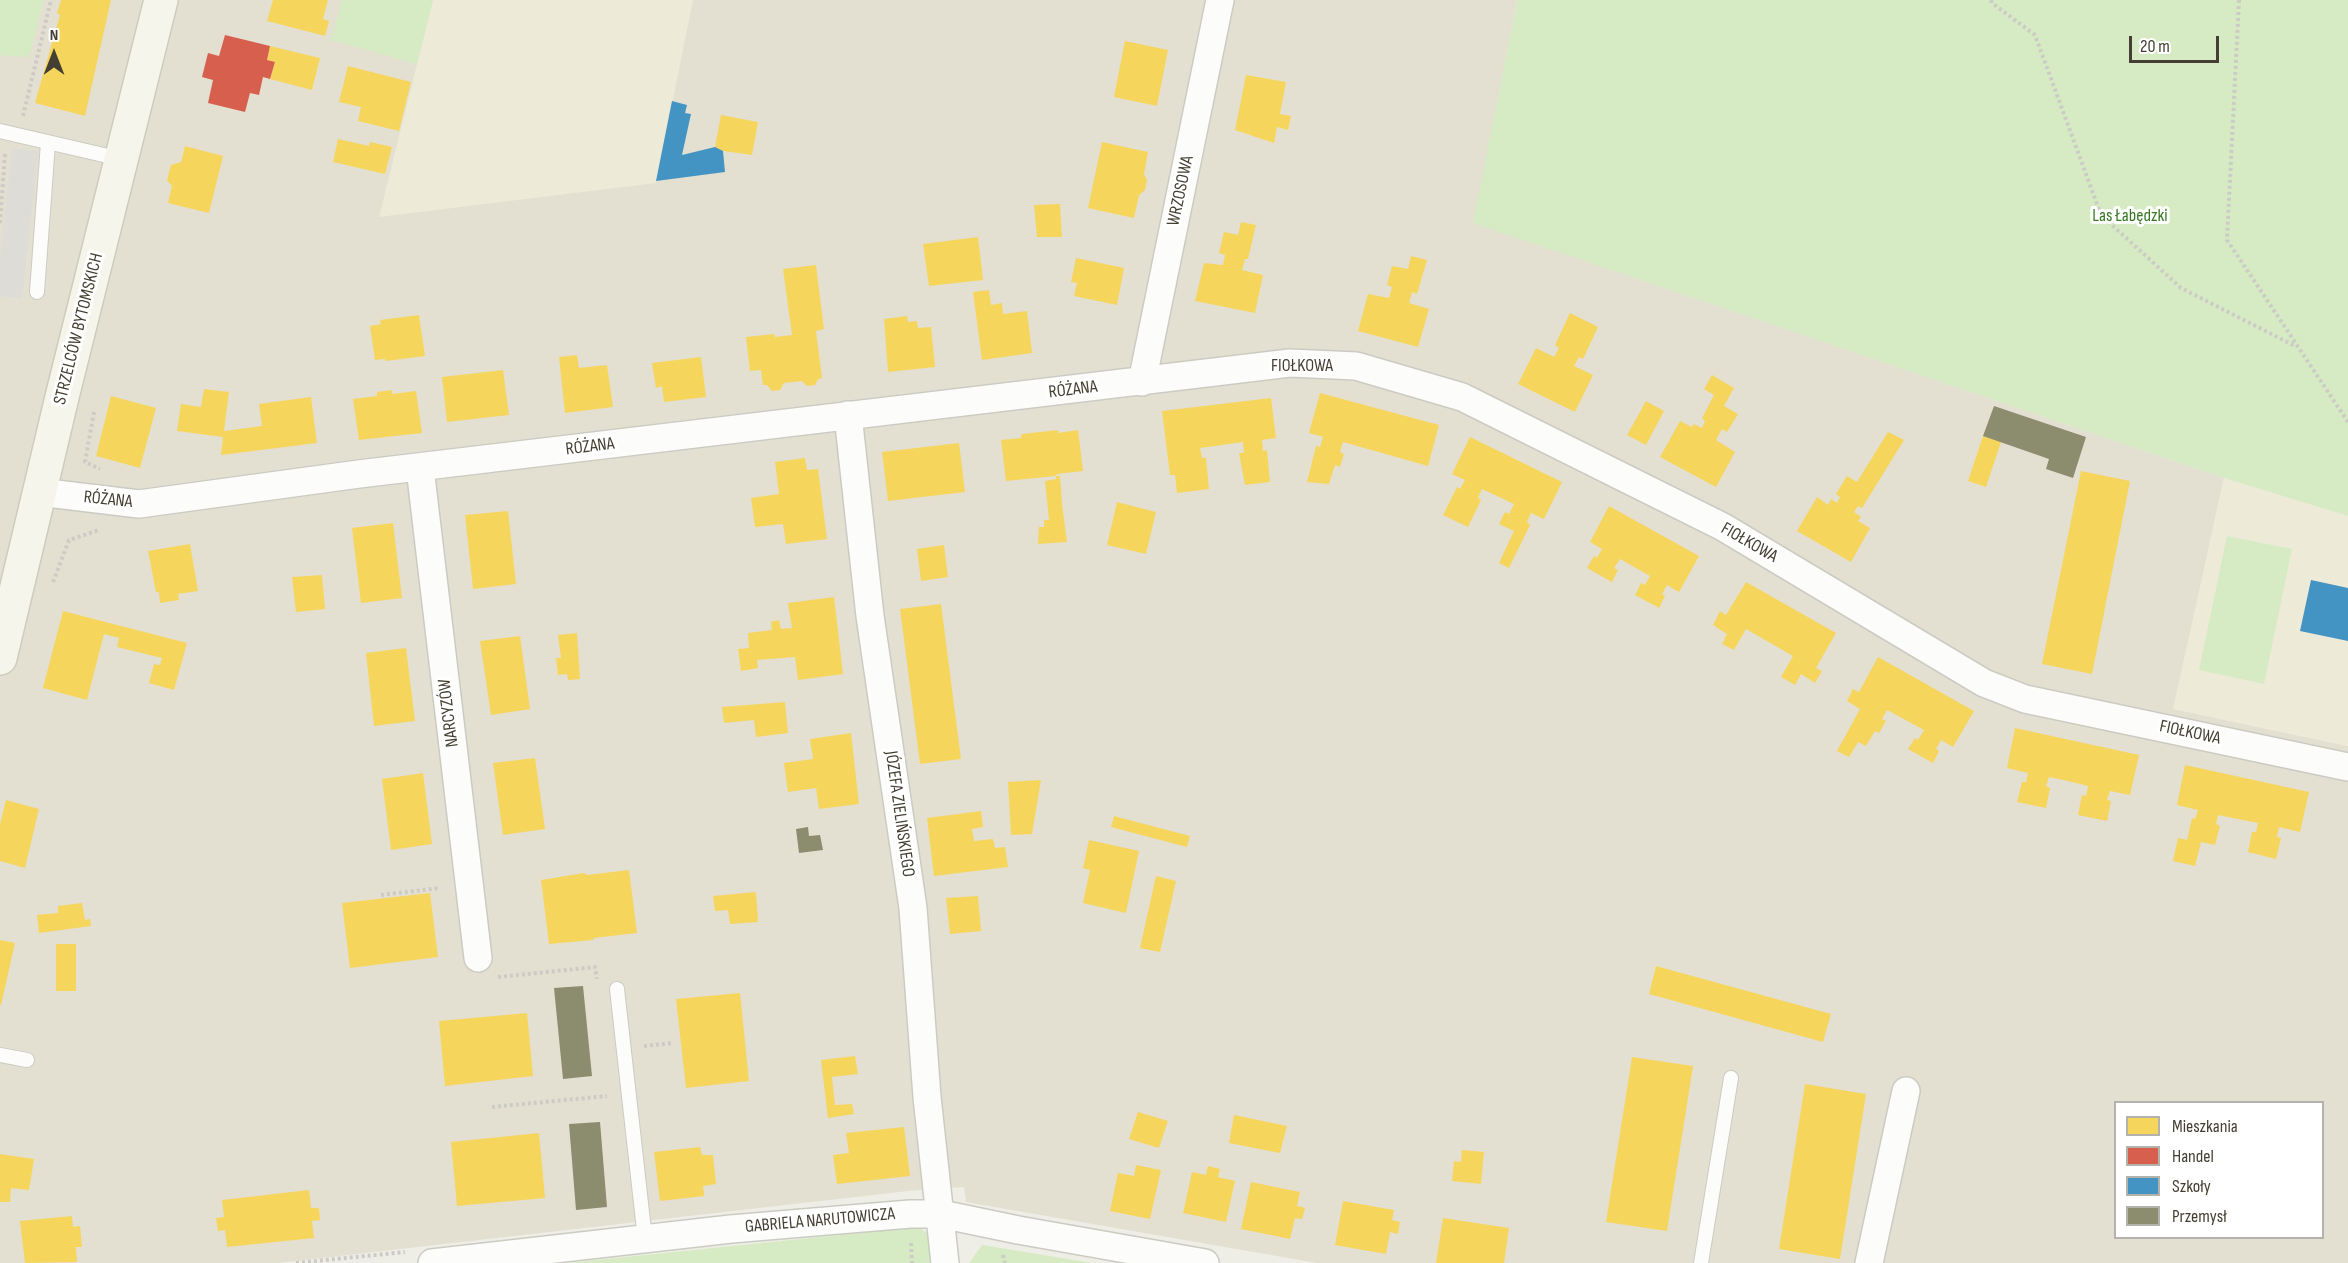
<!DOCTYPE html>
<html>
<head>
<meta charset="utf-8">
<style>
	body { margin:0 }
	#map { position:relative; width:2348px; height:1263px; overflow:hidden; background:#eeede6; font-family:"Sofia Sans Condensed",sans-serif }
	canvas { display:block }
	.legend { position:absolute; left:2114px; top:1101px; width:210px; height:138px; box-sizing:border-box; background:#fff; border:2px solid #b4b2ad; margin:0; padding:8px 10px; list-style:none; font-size:18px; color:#443f32 }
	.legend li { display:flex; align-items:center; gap:12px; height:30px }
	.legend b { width:30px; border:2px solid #b4b2ad }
	.north { position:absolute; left:24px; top:24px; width:60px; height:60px; -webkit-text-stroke:4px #fff; paint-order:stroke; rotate:0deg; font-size:16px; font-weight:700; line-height:24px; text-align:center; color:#443f32 }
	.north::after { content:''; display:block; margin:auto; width:21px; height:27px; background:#443f32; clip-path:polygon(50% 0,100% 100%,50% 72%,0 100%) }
	.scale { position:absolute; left:2129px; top:36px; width:90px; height:27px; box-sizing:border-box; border:3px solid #443f32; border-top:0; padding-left:8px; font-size:18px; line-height:21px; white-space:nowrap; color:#443f32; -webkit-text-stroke:4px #fff; paint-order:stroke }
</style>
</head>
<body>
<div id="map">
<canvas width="2348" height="1263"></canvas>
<ul class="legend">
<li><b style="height:16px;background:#f6d55c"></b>Mieszkania</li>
<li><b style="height:16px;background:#d6604d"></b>Handel</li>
<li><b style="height:16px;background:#4393c3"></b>Szkoły</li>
<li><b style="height:16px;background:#8c8c6e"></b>Przemysł</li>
</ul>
<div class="north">N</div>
<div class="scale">20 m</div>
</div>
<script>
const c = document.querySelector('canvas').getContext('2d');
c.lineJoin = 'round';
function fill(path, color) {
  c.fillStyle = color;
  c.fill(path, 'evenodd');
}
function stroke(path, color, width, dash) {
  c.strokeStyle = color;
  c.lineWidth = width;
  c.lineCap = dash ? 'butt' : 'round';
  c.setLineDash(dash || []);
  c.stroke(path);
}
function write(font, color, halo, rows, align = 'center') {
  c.font = font + ' "Sofia Sans Condensed",sans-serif';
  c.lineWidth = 6;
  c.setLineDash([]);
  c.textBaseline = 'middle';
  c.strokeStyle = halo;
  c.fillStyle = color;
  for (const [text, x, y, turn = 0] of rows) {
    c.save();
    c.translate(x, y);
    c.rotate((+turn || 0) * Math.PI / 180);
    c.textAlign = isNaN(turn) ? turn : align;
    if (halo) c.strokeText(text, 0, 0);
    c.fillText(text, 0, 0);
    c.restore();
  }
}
const residential = new Path2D(`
	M0 0H1517L1474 223 2224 478 2174 709 2348 746V1263H1317L966 1202 964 1187 908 1191 278 1263H0ZM2116 1102H2322V1238H2116Z`);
const education = new Path2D(`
	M433 0H693L656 183 379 217Z
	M2224 478 2348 516V746L2173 709Z`);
const green = new Path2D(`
	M0 0H44L29 57 0 55Z
	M342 0H433L417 64 331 40Z
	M1517 0H2348V516L2224 478 1473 223Z
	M2227 536 2292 549 2264 684 2199 670Z
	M918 1227 931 1236 933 1263H567Z
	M982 1245 1092 1263H969Z`);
const parking = new Path2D(`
	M12 149 38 151 22 299 0 296V258Z`);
const homes = new Path2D(`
	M61 0H111L85 116 35 103 60 15 57 13Z
	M273 0H328L323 19 329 21 325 36 267 21Z
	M1125 41 1168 50 1157 106 1114 97Z
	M270 46 320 58 312 90 270 79 275 62 267 60Z
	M348 66 411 82 399 131 358 121 361 107 339 102Z
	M1246 75 1286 82 1280 114 1291 116 1288 130 1277 127 1274 143 1235 130Z
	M721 115 758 122 752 155 723 151 715 147Z
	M338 139 369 146 370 142 392 147 385 174 333 162Z
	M1102 142 1148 152 1144 174 1147 180 1145 190 1139 195 1134 218 1088 208Z
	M185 146 223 156 209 213 168 203 172 186 167 180 171 165 181 162Z
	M1060 204 1062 237H1037L1034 205Z
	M1241 222 1256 225 1248 259H1245L1242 270 1263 275 1255 313 1195 301 1204 263 1223 265 1225 255 1219 253 1224 232 1238 235Z
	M978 237 983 280 929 286 923 244Z
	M1411 256 1427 260 1417 294 1412 292 1409 303 1429 309 1418 347 1358 331 1368 294 1389 298 1392 287 1387 285 1392 266 1408 269Z
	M1076 258 1124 268 1117 305 1074 296 1077 283 1071 282Z
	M816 265 824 329 816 331 822 378 818 379 815 385 807 386 802 381 784 383 780 390 772 391 767 385H763L761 370 750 371 746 337 774 334 775 337 792 335 783 269Z
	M989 290 991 305 1002 303 1003 314 1027 311 1032 353 982 360 973 292Z
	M1570 313 1598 327 1583 359 1579 357 1574 366 1593 375 1575 412 1518 384 1536 348 1554 357 1559 348 1555 345Z
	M419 315 425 356 386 361 385 359 375 360 370 326 381 324 380 320Z
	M907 316 908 322 917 321 918 328 931 327 935 367 888 372 884 319Z
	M577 355 579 368 607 365 613 407 565 413 559 357Z
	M701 357 706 397 664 402 662 386 656 388 652 363Z
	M503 370 509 415 447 422 442 377Z
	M1712 375 1734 388 1724 406 1738 414 1727 432 1722 429 1716 440 1735 452 1716 487 1660 457 1680 421 1692 427 1694 424 1702 428 1705 421 1702 418 1714 395 1704 389Z
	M204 389 229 392 224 431 262 426 259 404 311 397 317 443 221 455 223 437 177 431 181 404 201 407Z
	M392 390V394L416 391 422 433 359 440 353 399 377 396V392Z
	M1320 393 1439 425 1428 466 1343 442 1340 452 1344 454 1340 467 1335 465 1329 484 1307 482 1316 446 1320 447 1323 437 1309 433Z
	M111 396 156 408 140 468 96 456Z
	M1271 398 1276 438 1262 440 1263 451 1267 450 1270 482 1245 485 1239 453H1244L1243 442 1222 445 1200 448 1202 458H1206L1209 489 1177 493 1175 475H1170L1162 411Z
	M1646 401 1664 411 1646 445 1627 435Z
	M1058 430V433L1078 430 1083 471 1057 474 1056 476H1060L1062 504 1067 542 1038 544 1039 527H1044V520H1049L1045 481 1056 479V476L1006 481 1001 440 1021 438 1022 434Z
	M1888 432 1904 440 1862 508 1858 506 1854 512 1861 517 1858 521 1870 528 1851 562 1797 531 1817 497 1828 505 1831 499 1837 503 1840 497 1836 494 1847 476 1857 482Z
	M1983 436 2001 442 1986 487 1968 481Z
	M1470 437 1562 482 1544 519 1531 513 1527 522 1530 525 1509 568 1499 563 1514 531 1499 524 1505 512 1509 514 1514 504 1482 489 1478 498 1481 500 1468 527 1443 515 1457 487 1460 489 1465 480 1452 474Z
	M959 443 965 492 888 501 882 452Z
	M805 458 807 470 818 469 827 539 786 544 783 524 755 527 751 498 779 494 775 462Z
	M2081 471 2130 481 2092 674 2042 664Z
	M1117 502 1156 512 1146 554 1107 545Z
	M1609 506 1699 556 1679 592 1667 585 1662 594 1665 596 1659 608 1635 595 1641 583 1645 585 1650 576 1620 559 1614 568 1618 570 1612 582 1587 568 1594 556 1597 558 1602 549 1590 542Z
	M508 511 516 584 473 589 465 515Z
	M393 523 402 598 361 603 352 528Z
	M190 544 198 591 178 594 179 600 160 603 159 592H156L148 551Z
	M944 545 948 577 921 581 917 549Z
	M322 575 325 609 296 612 292 577Z
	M1746 582 1836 633 1816 668 1822 671 1815 683 1801 674 1795 685 1781 677 1793 656 1746 629 1734 650 1722 644 1727 634 1713 625 1720 611 1726 615Z
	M834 597 843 674 798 680 795 657 757 660 758 668 741 671 738 649 749 648 748 633 772 630 771 622 779 620 781 629 792 628 788 603Z
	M941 604 961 759 920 764 900 609Z
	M63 611 187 643 174 690 149 683 154 664 160 665 162 658 117 647 119 638 104 634 87 700 43 688Z
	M577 633 580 679 568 680 567 674 558 675 556 658H561L558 635Z
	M520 636 530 709 491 715 480 641Z
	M406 648 415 721 374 726 366 653Z
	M1878 657 1974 711 1953 747 1941 740 1936 749 1939 751 1933 763 1908 749 1915 738 1918 740 1924 730 1887 710 1882 719 1886 721 1879 733 1875 731 1866 746 1858 742 1849 757 1837 751 1860 709 1847 701 1853 689 1859 692Z
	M785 702 788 733 756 737 754 720 724 723 722 707Z
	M2015 728 2139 755 2130 795 2110 791 2107 800 2111 801 2107 821 2078 815 2082 795 2086 796 2088 786 2068 781 2049 777 2046 786 2050 788 2046 808 2017 802 2022 782H2026L2028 773 2007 768Z
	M851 733 859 804 819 809 816 788 788 792 784 763 813 759 810 739Z
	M535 758 545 829 503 835 493 763Z
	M2185 765 2309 792 2300 832 2279 827 2277 837 2281 838 2276 859 2248 852 2252 832H2256L2258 823 2218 815 2216 824 2220 826 2215 845 2201 842 2195 866 2173 861 2178 838 2187 840 2192 818 2195 819 2198 810 2177 805Z
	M423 773 432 844 391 850 382 779Z
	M1041 780 1032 834 1011 835 1008 782Z
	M6 800 39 809 25 868 0 861V824Z
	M981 811 983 827 972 829 974 841 993 839 995 848 1005 847 1008 867 934 876 927 818Z
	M1114 816 1190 836 1187 847 1111 827Z
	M1089 840 1139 851 1126 913 1083 903 1090 870 1083 868Z
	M629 870 637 933 594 938 593 940 549 944 541 880 584 873 587 875Z
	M1156 876 1176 881 1160 952 1140 948Z
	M756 892 758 922 730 924 728 910 715 911 713 896Z
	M430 893 438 957 350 968 342 903Z
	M978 896 981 931 950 934 946 898Z
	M82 903 85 920 90 919 91 926 39 933 37 915 58 913V906Z
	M0 940 15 943 1 1005H0Z
	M56 944H76V991H56Z
	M1656 966 1831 1014 1823 1042 1649 994Z
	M740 993 749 1081 686 1088 676 999Z
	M527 1013 533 1076 445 1086 439 1021Z
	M855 1056 858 1074 832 1077 835 1105 852 1104 854 1114 828 1118 821 1060Z
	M1632 1057 1693 1066 1667 1231 1606 1222Z
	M1805 1084 1866 1094 1840 1259 1779 1249Z
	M1138 1112 1168 1121 1159 1148 1129 1139Z
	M1234 1115 1287 1126 1280 1153 1229 1143Z
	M904 1127 910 1176 837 1184 833 1155 849 1153 846 1133Z
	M539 1133 545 1198 457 1206 451 1142Z
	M700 1147 702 1155H713L716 1184 703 1186 704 1196 660 1201 654 1152Z
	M1462 1150 1484 1152 1481 1184 1452 1181 1454 1161 1461 1162Z
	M0 1154 34 1159 29 1190 11 1188 10 1202H0Z
	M1136 1165 1161 1170 1150 1219 1110 1211 1118 1173 1134 1176Z
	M1208 1166 1220 1169 1218 1177 1235 1181 1226 1222 1183 1213 1192 1172 1206 1175Z
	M1251 1182 1300 1192 1297 1206 1305 1208 1302 1219 1295 1218 1290 1239 1241 1229Z
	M309 1190 311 1208H319L320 1220 312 1221 314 1238 227 1247 225 1230 218 1231 216 1218 224 1217 222 1200Z
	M1343 1201 1394 1210 1392 1220 1400 1222 1398 1234 1390 1232 1386 1254 1335 1245Z
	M72 1216 73 1227 80 1226 82 1247H76L77 1262 25 1263 20 1221Z
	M1443 1218 1509 1228 1504 1263H1436Z`);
const shops = new Path2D(`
	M225 35 270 46 267 60 275 62 270 79 263 77 259 95 250 93 245 112 208 103 213 80 202 77 208 53 219 56Z`);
const schools = new Path2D(`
	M672 101 687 105 685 113 691 114 682 155 715 147 723 151 725 172 656 181Z
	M2311 580 2348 588V641L2300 631Z`);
const industry = new Path2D(`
	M1994 406 2086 437 2073 478 2046 469 2049 459 1983 436Z
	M808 827 809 836 820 835 823 850 799 853 796 829Z
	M583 986 592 1076 563 1079 554 988Z
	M600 1122 607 1207 576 1210 569 1124Z`);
const path = new Path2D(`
	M1991 0 1992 3 2035 35 2101 215 2181 288 2297 347
	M2239 0 2227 240 2348 422
	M23 116 51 0
	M0 223 5 154
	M94 412 85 462 100 469
	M53 582 69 540 99 530
	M381 895 440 888
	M498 977 595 967 597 979
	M644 1046 673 1043
	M492 1107 607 1096
	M911 1243 912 1263
	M1003 1255 1005 1263
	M296 1263 405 1252`);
const lane = new Path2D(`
	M0 131 121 159
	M37 292 48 143
	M617 989 645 1239
	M0 1055 27 1060
	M1701 1263 1731 1078`);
const street = new Path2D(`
	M1142 382 1220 0
	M848 415 870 616 913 908 927 1097 945 1263
	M420 468 478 958
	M39 492 139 504 359 474 1290 363 1356 366 1462 397 1723 527 1984 683 2025 699 2348 767
	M432 1263 731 1229 910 1214H941L1018 1230 1205 1263
	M1869 1263 1906 1091`);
const secondary = new Path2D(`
	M0 658 63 393 161 0`);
const streetNames = [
	["WRZOSOWA",1181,191,-78],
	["STRZELCÓW BYTOMSKICH",79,329,-76],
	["FIOŁKOWA",1302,366],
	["RÓŻANA",1073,390,-7],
	["RÓŻANA",590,447,-7],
	["RÓŻANA",108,500,6],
	["FIOŁKOWA",1749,543,30],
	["NARCYZÓW",449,713,-97],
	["FIOŁKOWA",2190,733,12],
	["JÓZEFA ZIELIŃSKIEGO",899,814,82],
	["GABRIELA NARUTOWICZA",820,1221,-5]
];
const parkNames = [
	["Las Łabędzki",2130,216]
];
fill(residential, '#e3e0d2');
fill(education, '#edead7');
fill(green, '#d6ebc3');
fill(parking, '#dddcd6');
fill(homes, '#f6d55c');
fill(shops, '#d6604d');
fill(schools, '#4393c3');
fill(industry, '#8c8c6e');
stroke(lane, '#cccbc3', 16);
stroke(street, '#cccbc3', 30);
stroke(secondary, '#ceccbc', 36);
stroke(path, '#cdcbc5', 4, [3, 3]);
stroke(lane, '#fcfcfb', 14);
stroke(street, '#fcfcfb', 27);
stroke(secondary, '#f6f5ec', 33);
write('18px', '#443f32', '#fff', streetNames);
write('18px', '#377823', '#fff', parkNames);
</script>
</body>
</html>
